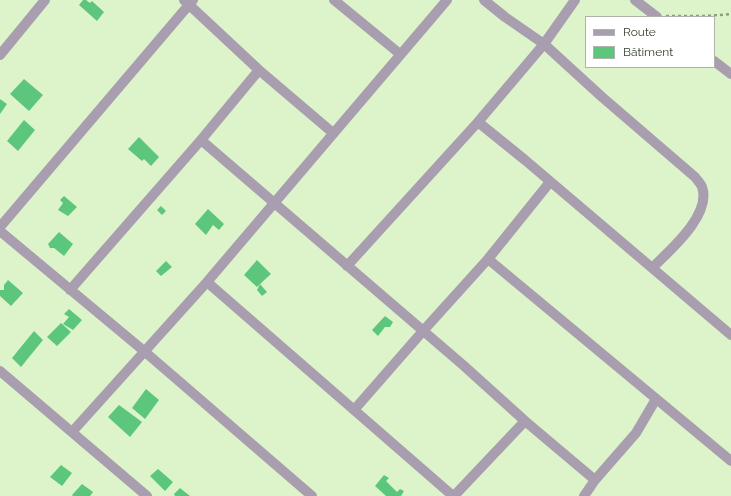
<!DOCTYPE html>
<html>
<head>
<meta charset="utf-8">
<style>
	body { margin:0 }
	#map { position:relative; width:731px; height:496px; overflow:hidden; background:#ddf4cb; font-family:Raleway,sans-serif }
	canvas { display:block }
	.legend { position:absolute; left:585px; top:16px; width:130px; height:52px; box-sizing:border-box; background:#fff; border:1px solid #afb3ac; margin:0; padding:5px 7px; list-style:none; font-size:12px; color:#374030 }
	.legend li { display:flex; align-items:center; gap:8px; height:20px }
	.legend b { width:20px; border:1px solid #afb3ac }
</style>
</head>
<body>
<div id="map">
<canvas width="731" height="496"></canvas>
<ul class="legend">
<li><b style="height:5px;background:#a89eaf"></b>Route</li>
<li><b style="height:11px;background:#5cc67c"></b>Bâtiment</li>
</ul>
</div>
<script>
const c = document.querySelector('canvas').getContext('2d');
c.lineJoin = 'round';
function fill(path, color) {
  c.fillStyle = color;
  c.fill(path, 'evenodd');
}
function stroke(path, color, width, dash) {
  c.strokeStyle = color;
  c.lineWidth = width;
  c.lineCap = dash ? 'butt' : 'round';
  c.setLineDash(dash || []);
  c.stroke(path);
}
const building = new Path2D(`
	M83 0H86L90 3 92 1 104 12 97 21 79 5Z
	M24 79 43 95 29 111 10 94Z
	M0 99 7 104 0 114Z
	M24 120 35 130 18 151 7 141Z
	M139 137 159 157 151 166 144 159 142 161 128 149Z
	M64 196 77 207 68 216 58 210 63 203 60 200Z
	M161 206 166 211 162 215 157 210Z
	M208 209 224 224 219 230 213 225 206 235 195 224Z
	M59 232 73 244 64 256 54 248H50L48 244Z
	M257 260 271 274 260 284 267 292 262 296 257 290 260 284 257 287 244 275Z
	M166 261 172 267 161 276 156 271Z
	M8 280 23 293 11 306 0 296V290H4V285Z
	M69 309 82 320 73 330 63 324 69 317 64 314Z
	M385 316 393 322 390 327H385L378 336 372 330Z
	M61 323 71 332 57 346 47 337Z
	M34 331 43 340 21 367 12 358Z
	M146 389 159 400 145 419 132 408Z
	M119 405 142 422 130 437 108 417Z
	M61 465 72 473 62 486 50 477Z
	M158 469 173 482 165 491 150 476Z
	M384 475 389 478 386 481 397 492 400 489 404 491 401 496H386L375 486Z
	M82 484 93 492 90 496H73L72 495Z
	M180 488 190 496H175L174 494Z`);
const path = new Path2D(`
	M666 16H706L731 14`);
const street = new Path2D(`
	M184 0 259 70 333 133
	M334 0 400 54
	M484 0 505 17 544 44 602 97 695 177C697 180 701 184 702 187 712 215 669 251 652 268
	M635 0 657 17
	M0 55 45 0
	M714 61 731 74
	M478 122 525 160 731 335
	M201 140 463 365 525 421 595 480
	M0 227 193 0
	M0 231 144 351 312 496
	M488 259 731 461
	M347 266 478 122 544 44 575 0
	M207 282 453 496
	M70 290 201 140 259 70
	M0 371 147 496
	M354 410 423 331 488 259 550 182
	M72 432 207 282 447 0
	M454 496 525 421
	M584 496 595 480 636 433 656 399`);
fill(building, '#5cc67c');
stroke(path, '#8d9d80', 2.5, [3, 3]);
stroke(street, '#a89eaf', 10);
</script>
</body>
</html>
